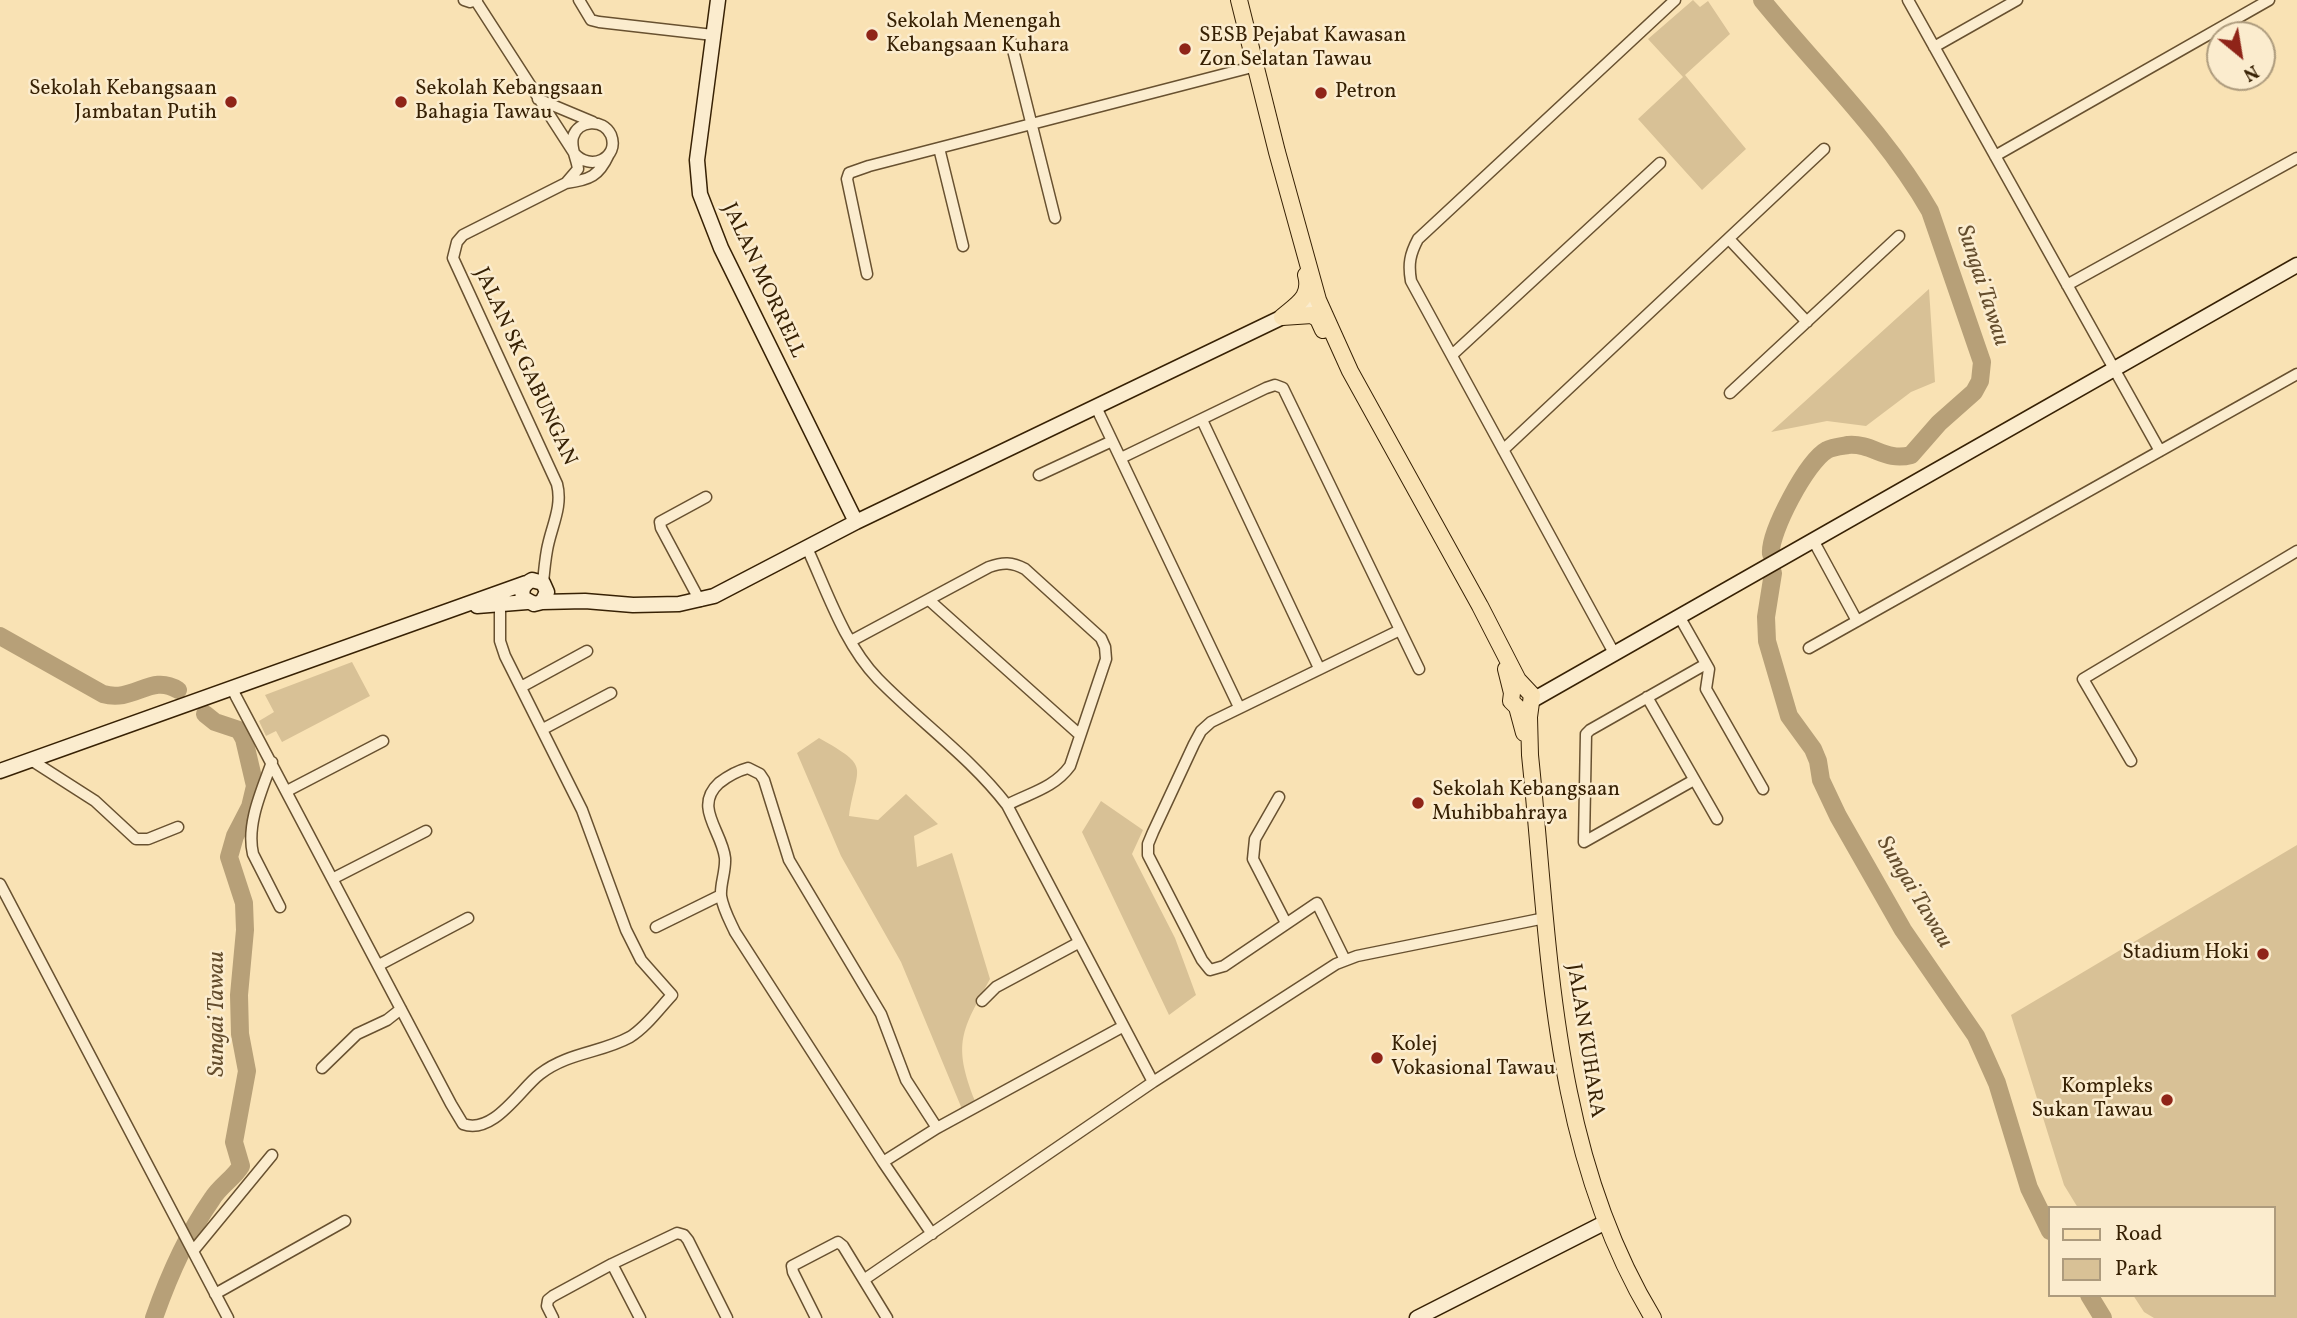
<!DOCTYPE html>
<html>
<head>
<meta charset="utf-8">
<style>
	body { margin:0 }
	#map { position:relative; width:2297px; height:1318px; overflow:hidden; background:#f9e2b4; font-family:Vollkorn,serif }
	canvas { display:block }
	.legend { position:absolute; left:2048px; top:1206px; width:228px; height:91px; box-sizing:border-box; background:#fbecce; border:2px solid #ad9b7d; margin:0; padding:9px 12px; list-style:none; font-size:21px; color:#372104 }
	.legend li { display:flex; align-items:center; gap:14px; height:35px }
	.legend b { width:35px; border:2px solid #ad9b7d }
	.north { position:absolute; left:2206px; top:21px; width:70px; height:70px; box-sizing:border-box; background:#fbecce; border:2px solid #ad9b7d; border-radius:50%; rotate:150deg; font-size:19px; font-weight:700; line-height:28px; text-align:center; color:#372104 }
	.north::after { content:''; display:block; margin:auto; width:24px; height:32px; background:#8f2418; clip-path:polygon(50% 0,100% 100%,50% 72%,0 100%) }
</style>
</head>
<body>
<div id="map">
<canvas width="2297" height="1318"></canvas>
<ul class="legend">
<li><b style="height:9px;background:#f9e2b4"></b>Road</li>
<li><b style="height:19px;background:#d8c196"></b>Park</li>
</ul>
<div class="north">N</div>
</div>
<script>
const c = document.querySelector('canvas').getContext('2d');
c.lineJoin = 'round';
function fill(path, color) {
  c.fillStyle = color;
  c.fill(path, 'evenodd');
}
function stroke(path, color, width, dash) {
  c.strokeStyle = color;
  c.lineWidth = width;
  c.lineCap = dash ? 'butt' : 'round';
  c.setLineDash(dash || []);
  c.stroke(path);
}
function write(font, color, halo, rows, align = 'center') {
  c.font = font + ' Vollkorn,serif';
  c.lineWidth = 5;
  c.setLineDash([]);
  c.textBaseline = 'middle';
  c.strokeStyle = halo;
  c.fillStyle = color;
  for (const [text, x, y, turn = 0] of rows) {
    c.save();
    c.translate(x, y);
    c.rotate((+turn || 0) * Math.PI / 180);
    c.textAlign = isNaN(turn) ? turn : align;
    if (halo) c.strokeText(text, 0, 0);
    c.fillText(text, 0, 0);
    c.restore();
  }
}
const green = new Path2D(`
	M1693 0 1700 7 1708 1 1730 34 1685 75 1746 149 1702 190 1638 119 1683 77 1648 39Z
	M1929 289 1935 382 1911 392 1866 426 1827 421 1771 432Z
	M352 662 370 696 282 742 276 731 266 736 259 721 274 712 265 695Z
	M819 738C872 768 857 764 849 816L878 820 906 794 938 824 914 836 917 867 952 853 990 979C962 1030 952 1043 975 1101L962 1109 901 962 841 856 797 753Z
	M1101 801 1143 830 1132 854 1175 938 1196 995 1169 1015 1082 832Z
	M2297 845V1318H2154L2144 1312 2133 1295H2274V1208H2078L2064 1185 2011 1015Z`);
const river = new Path2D(`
	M1762 0C1818 69 1886 134 1930 211L1982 362 1980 381 1974 392 1939 423 1911 455C1885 462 1873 443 1848 445 1842 446 1832 447 1827 450 1807 461 1769 533 1771 554
	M1773 573 1766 617 1767 641 1789 716 1813 749 1818 761 1821 780 1838 816 1903 930 1976 1036 1997 1083 2029 1188 2050 1231
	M0 636 103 694C134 703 151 673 178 690
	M2089 1295 2103 1318
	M154 1318C169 1275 186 1236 212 1199 220 1186 234 1178 241 1166L234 1142 247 1071 240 1034 239 995 245 930 244 903 229 857 235 836 250 807 255 786 244 739 239 730 215 722 205 714`);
const street = new Path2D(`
	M464 0 470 2 477 0
	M579 0 591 20 599 22 713 35
	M1908 0 2160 451
	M476 1 574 153C590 172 620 158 611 135 603 118 578 120 573 137 570 148 577 159 578 169L566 183
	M1011 42 1055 218
	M1934 47 2017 0
	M538 99 593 122
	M939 148 963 246
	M1995 156 2269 0
	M1729 239 1807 322
	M867 274 847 179 849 173 869 166 1256 66
	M2067 285 2297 158
	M1452 355 1660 163
	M1730 393 1899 236
	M1096 407 1239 707
	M1202 420 1319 668
	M1503 450 1824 149
	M1121 458 1266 388 1275 385 1283 388 1419 669
	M1039 475 1112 441
	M1813 540 1857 621
	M807 548C827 591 844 644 878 679 920 722 970 757 1007 805L1153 1082
	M543 583C544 572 545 561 547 550 551 527 563 507 557 484L453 258 457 242 463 235 566 183C590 180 599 176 609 154
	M929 600 1080 735
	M700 601 661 528 660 522 706 497
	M1679 616 1709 669 1706 689 1763 789
	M851 641 989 567C1003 562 1012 562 1025 569L1101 638 1105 647 1106 659 1070 766C1054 788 1030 793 1007 805
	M1809 648 2297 374
	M1614 653 1411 281C1408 264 1410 254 1418 239L1675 0
	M521 687 587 651
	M232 689 451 1104 463 1124C494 1135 520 1089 540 1074 569 1052 601 1053 630 1037 646 1027 659 1009 672 995L641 960 626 930 582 810 505 656 500 641V604
	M1647 697 1717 819
	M543 729 611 693
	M31 760 95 801 136 839H148L178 827
	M2131 761 2083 679 2297 551
	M272 762C262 790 246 824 253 854L280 907
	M287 791 383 741
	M1279 797 1255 839 1253 859 1286 923
	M1584 842 1586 734 1590 730 1706 664
	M1584 842 1694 780
	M334 878 426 831
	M0 884 228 1318
	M656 927 721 895
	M1345 960 1317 903 1224 966 1210 970 1202 960 1148 855V844L1153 832 1194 744 1201 731 1211 722 1400 630
	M379 965 468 918
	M982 1001 996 987 1078 943
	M322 1068 357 1034 387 1020 401 1009
	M883 1162 937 1128 1122 1027
	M932 1234 883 1162 735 932C730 921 723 909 721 896 720 884 726 871 725 858 722 831 693 807 719 783 728 776 737 771 748 768L760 774 764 780 789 860 881 1014 906 1080 937 1128
	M193 1251 272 1155
	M612 1264 640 1318
	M865 1279 1153 1082 1336 964 1357 956 1545 918
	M215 1294 345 1221
	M553 1318 547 1306 548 1300 553 1296 612 1264 677 1233 684 1235 688 1240 727 1318
	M816 1318 793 1272 792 1266 838 1242 843 1246 887 1318`);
const secondary = new Path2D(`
	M718 0 697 160 700 194 721 248 856 522
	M542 602 547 592 543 583 532 580C524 584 521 589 523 598L534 604 542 602 585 601 633 605 679 604 714 596 856 522 1318 300
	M477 606 527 602
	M1531 701 2297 265
	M0 771 526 583
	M1417 1318 1606 1222`);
const primary = new Path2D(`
	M1239 0 1277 152 1318 300 1350 371 1480 606 1518 680 1532 695 1529 717 1530 755C1550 947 1550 1148 1653 1318
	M1282 317 1312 315 1318 319 1323 330
	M1282 317C1297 304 1312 297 1306 275
	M1506 669 1512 693 1511 701 1517 707 1524 733`);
const markers = [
	[872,35,7,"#8f2418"],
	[1185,49,7,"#8f2418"],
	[1321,93,7,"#8f2418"],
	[231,102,7,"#8f2418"],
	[401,102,7,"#8f2418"],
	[1418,803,7,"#8f2418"],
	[2263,954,7,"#8f2418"],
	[1377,1058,7,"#8f2418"],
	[2167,1100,7,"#8f2418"]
];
const poiNames = [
	["Sekolah Menengah",886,23],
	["Kebangsaan Kuhara",886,47],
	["SESB Pejabat Kawasan",1199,37],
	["Zon Selatan Tawau",1199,61],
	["Sekolah Kebangsaan",217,90,"right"],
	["Jambatan Putih",217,114,"right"],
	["Sekolah Kebangsaan",415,90],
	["Bahagia Tawau",415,114],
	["Petron",1335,93],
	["Sekolah Kebangsaan",1432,791],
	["Muhibbahraya",1432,815],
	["Stadium Hoki",2249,954,"right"],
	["Kolej",1391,1046],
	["Vokasional Tawau",1391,1070],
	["Kompleks",2153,1088,"right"],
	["Sukan Tawau",2153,1112,"right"]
];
const streetNames = [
	["JALAN MORRELL",762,281,65],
	["JALAN SK GABUNGAN",524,367,65],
	["JALAN KUHARA",1584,1041,81]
];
const waterNames = [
	["Sungai Tawau",1981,286,72],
	["Sungai Tawau",1913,893,59],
	["Sungai Tawau",219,1014,-90]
];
fill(green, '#d8c196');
stroke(river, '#b7a078', 18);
stroke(street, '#685130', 13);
stroke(secondary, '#372104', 17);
stroke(primary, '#372104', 18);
stroke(street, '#fbecce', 10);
stroke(secondary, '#fbecce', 14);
stroke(primary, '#f9e2b4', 16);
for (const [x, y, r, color] of markers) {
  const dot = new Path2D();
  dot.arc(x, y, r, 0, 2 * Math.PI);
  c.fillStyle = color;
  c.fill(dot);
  stroke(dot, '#fbecce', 2.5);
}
write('21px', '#372104', '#fbecce', poiNames, 'left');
write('21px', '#372104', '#fbecce', streetNames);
write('italic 23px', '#644d2d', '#fbecce', waterNames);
</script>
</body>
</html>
